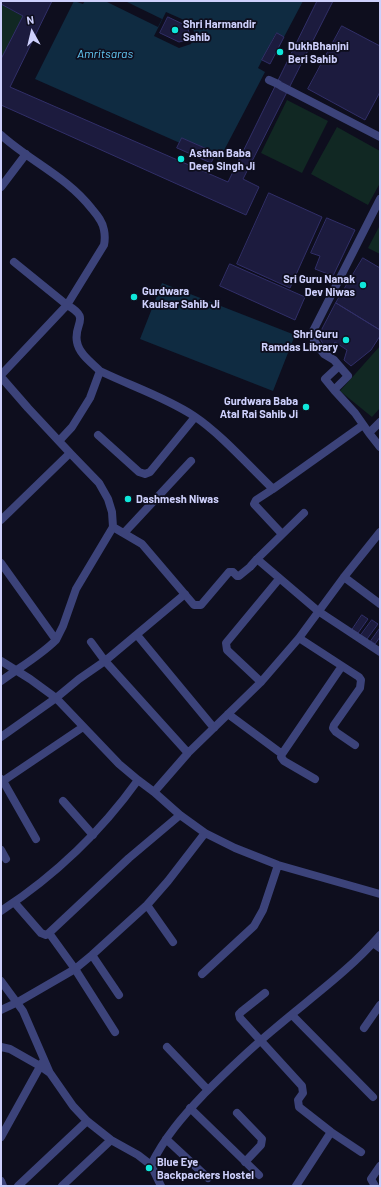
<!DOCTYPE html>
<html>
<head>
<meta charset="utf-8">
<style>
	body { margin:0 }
	#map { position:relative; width:381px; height:1187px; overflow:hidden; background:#0e0e1e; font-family:Barlow,sans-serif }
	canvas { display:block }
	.frame { position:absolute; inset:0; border:2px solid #ced0fc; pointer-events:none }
	.north { position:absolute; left:12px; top:12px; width:40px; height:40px; -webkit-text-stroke:3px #0e0e1e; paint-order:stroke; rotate:352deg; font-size:11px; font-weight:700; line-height:16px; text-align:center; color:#ced0fc }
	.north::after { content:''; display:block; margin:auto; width:14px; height:18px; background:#ced0fc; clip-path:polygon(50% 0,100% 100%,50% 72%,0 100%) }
</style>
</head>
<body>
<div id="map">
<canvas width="381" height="1187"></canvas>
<div class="frame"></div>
<div class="north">N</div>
</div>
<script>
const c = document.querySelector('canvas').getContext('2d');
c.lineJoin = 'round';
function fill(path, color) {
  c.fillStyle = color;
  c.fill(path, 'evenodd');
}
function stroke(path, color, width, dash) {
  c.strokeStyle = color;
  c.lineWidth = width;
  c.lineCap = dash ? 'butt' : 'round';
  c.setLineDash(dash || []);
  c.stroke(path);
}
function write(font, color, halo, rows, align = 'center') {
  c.font = font + ' Barlow,sans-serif';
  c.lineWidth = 3.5;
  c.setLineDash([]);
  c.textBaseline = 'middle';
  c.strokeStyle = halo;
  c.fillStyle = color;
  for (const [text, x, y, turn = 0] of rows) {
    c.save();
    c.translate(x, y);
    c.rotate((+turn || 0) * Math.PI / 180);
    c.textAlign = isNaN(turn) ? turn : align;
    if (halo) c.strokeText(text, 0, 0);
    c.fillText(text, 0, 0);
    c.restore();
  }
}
const green = new Path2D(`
	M1 4 23 16 1 59Z
	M287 100 328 121 302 173 261 153Z
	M337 127 380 151V183L368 205 311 174Z
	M380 225V254L368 248Z
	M380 346V408L372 417 340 391Z`);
const water = new Path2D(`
	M74 1 83 4 85 1H303L284 37 276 33 258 68 265 72 219 160 214 157 215 153 182 138 180 143 35 79ZM166 12 191 23 195 35 191 44 179 48 154 36Z
	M162 283 295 335 273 391 140 339Z`);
const pier = new Path2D(`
	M105 1H125L162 19 158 27Z`);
const building = new Path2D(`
	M1 1H52L10 87 228 182 317 1H333L243 179 259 187 246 215 1 105V59L23 16 1 4Z
	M168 17 187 26 190 35 187 40 179 42 160 33Z
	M342 26 380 46V92L365 120 308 89Z
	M277 33 284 37 270 64 262 60Z
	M182 138 216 153 211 163 177 148Z
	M269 193 322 217 290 288 237 264Z
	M327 218 355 230 333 276 315 269 320 256 311 253Z
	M363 258 380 268V330L336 303Z
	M230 264 305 297 295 320 220 286Z
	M336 303 380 330V336L371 350 351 366 344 360 347 350 335 342 330 352 326 349 319 337V335Z
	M362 615 368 619 358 633 352 630Z
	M372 620 378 624 367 639 361 635Z
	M380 628V637L375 644 371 641Z`);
const street = new Path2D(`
	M269 80 278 84
	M281 86 380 137
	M1 135C31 162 66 176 92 209 97 215 103 222 104 230 105 235 105 240 104 245L67 305C92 319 73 323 77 342 79 354 92 363 100 371 131 386 165 397 194 416 221 434 249 466 273 489L363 425
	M1 187 26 154
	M1 375 67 305 14 262
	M1 377 28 408 70 453 1 520
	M334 390 325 379 339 366
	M380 422 369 433 380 447
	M369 433 355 413 334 390 348 376 334 360 324 354 314 341 313 331 380 199
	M98 435 139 472 145 474 150 472 195 417
	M59 441 72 427 90 398 100 371
	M273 489 256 500 254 504 282 534
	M304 513 257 559 318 611 380 652
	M113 527 142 544 194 605H201L229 572H233L237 576H239L250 567 257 559
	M124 533 191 461
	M1 563 56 640C40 656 20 667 1 681
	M344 577 380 604
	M137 635 214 728
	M299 638 359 677 361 680 360 688 334 725 333 728 336 732 355 745
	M56 640 63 626 76 589 113 527 112 512 108 499 99 483 70 453
	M91 642 105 661 188 753
	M1 661 30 679 56 698 119 764 138 780 154 792 188 753 261 682 299 638 344 577 380 532
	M261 682 227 650 226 643 279 579
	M228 714 282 754 342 666
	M1 737 56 698 79 679 105 661 185 594
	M282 754 281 757 284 761 315 779
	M1 779 3 781 83 727
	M1 782 3 781 36 839
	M154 792 180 815 205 833 235 848 278 865 380 894
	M63 801 93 835
	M1 850 6 859
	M14 902 41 933 46 935 49 933 75 969 115 1032
	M147 905 173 942
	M1 911C56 875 100 833 138 780
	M49 933 129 858 180 815
	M373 943 380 948
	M92 955 119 995
	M202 974 254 926 263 910 278 865
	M1 981 23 1011 49 1071
	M265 993 241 1012 239 1014 240 1018 302 1086 303 1093 298 1100 299 1107 331 1132 361 1152
	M1 1010 18 1002 75 969 92 955 147 905 168 881 205 833
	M292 1015 373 1097
	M364 1028 380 1005
	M1 1047 10 1049 40 1066 50 1073 73 1106 87 1121 111 1140 138 1155 151 1165 161 1186
	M167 1047 208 1090
	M190 1108 259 1175
	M237 1113 262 1139 261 1145 245 1162
	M1 1137 42 1063
	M166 1139 208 1178
	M151 1165C164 1138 183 1116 204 1094 226 1072 249 1050 273 1030 309 999 349 971 380 935
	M1 1181 3 1186
	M18 1186 87 1121
	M62 1186 111 1140
	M296 1186 331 1132
	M375 1186 371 1179 380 1166`);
const markers = [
	[175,30,4,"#0fe7da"],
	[280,52,4,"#0fe7da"],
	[181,159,4,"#0fe7da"],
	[363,285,4,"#0fe7da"],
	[134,297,4,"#0fe7da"],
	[346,340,4,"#0fe7da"],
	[306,407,4,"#0fe7da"],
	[128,499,4,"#0fe7da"],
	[149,1168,4,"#0fe7da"]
];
const poiNames = [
	["Shri Harmandir",183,24],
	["Sahib",183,37],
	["DukhBhanjni",288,46],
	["Beri Sahib",288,59],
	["Asthan Baba",189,153],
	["Deep Singh Ji",189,166],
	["Sri Guru Nanak",355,279,"right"],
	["Dev Niwas",355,292,"right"],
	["Gurdwara",142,291],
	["Kaulsar Sahib Ji",142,304],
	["Shri Guru",338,334,"right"],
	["Ramdas Library",338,347,"right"],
	["Gurdwara Baba",298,401,"right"],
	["Atal Rai Sahib Ji",298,414,"right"],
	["Dashmesh Niwas",136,499],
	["Blue Eye",157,1162],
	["Backpackers Hostel",157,1175]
];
const waterNames = [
	["Amritsaras",105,54]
];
fill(green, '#112823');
fill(water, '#0f2b41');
fill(pier, '#0e0e1e');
fill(building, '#1c1b3e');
stroke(building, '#312f68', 1);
stroke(street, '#3c437a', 8);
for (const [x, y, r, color] of markers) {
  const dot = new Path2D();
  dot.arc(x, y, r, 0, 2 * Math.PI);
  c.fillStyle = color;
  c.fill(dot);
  stroke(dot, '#0e0e1e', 1.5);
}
write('bold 11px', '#ced0fc', '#0e0e1e', poiNames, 'left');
write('italic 12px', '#63c9f5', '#0e0e1e', waterNames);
</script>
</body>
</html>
